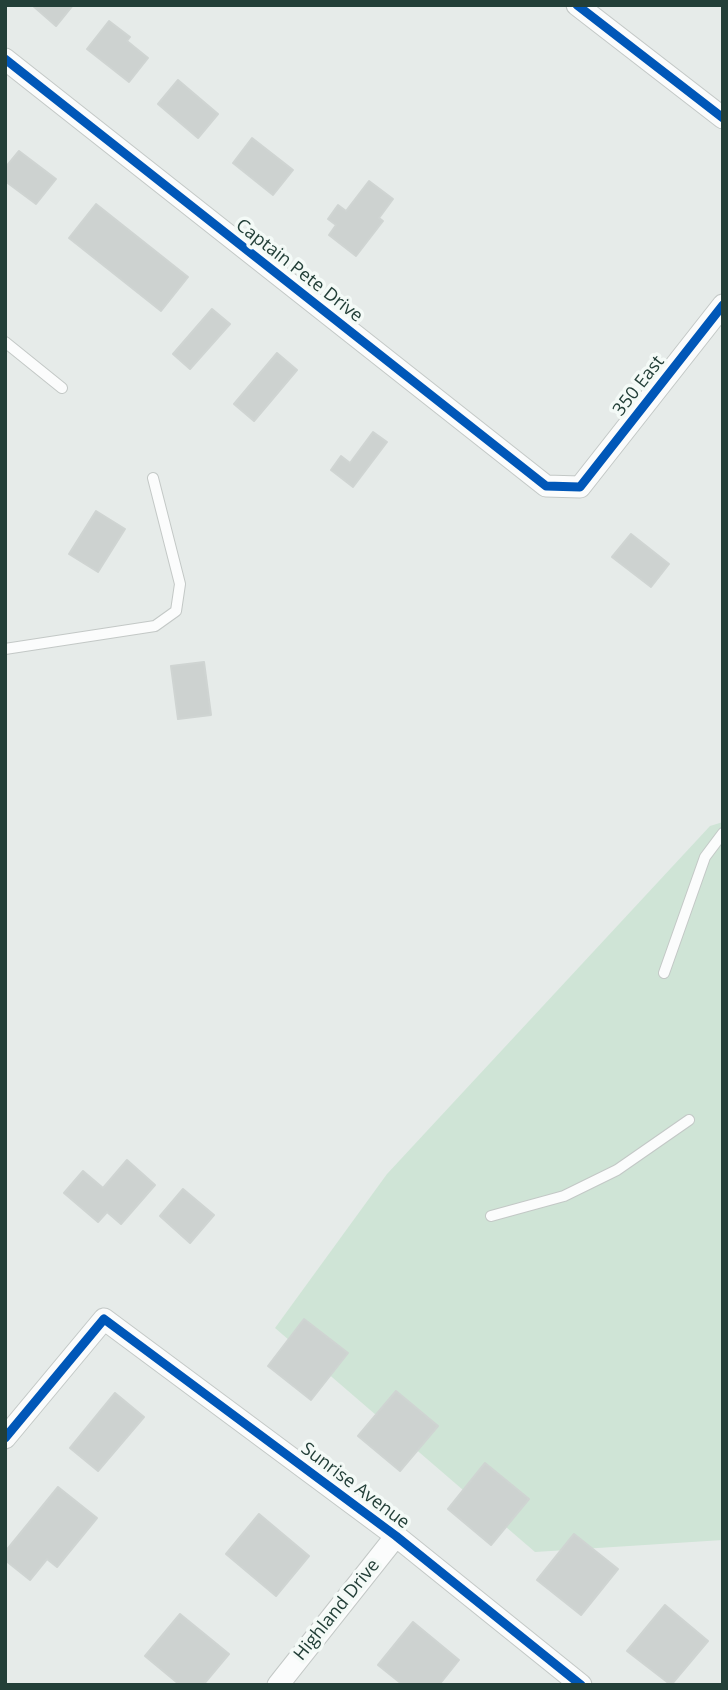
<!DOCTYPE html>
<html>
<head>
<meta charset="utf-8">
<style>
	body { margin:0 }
	#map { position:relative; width:728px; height:1690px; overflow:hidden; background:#e6ebe9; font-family:"Open Sans",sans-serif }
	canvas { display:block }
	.frame { position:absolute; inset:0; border:7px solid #233f38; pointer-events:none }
</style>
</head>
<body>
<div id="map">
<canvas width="728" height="1690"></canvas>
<div class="frame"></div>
</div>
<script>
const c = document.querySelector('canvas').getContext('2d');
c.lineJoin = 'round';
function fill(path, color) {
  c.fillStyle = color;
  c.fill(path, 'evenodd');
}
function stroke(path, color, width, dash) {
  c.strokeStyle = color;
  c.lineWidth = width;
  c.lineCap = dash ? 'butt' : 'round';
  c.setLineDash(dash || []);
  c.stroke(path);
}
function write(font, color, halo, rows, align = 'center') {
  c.font = font + ' "Open Sans",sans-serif';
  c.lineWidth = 7;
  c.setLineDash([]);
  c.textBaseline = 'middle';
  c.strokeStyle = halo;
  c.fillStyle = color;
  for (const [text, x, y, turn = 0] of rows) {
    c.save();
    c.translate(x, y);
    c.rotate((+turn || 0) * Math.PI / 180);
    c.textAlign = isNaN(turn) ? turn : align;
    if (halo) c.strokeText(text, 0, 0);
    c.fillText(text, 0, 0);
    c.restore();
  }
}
const green = new Path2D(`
	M723 822V1540L535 1552 275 1328 387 1174 710 826Z`);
const building = new Path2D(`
	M32 5H73L56 26Z
	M109 21 130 37 127 41 148 58 129 82 87 49Z
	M178 80 218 114 198 138 158 104Z
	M252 138 293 170 273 195 233 163Z
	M19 151 56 179 36 204 5 181V168Z
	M369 181 393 199 379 218 383 221 356 256 329 235 336 225 328 219 338 205 346 211Z
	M96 204 188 277 161 311 69 238Z
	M212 309 230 324 190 369 173 354Z
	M277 353 297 370 254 421 234 404Z
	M373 432 387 442 353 487 331 470 341 456 350 463Z
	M96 511 125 529 98 572 69 554Z
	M631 534 669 564 651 587 612 557Z
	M204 662 211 715 178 719 171 666Z
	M127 1160 155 1185 121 1224 107 1212 98 1222 64 1193 83 1171 103 1188Z
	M183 1189 214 1215 190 1243 160 1216Z
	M304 1319 348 1353 311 1400 268 1366Z
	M396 1391 438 1426 400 1471 358 1436Z
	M115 1393 144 1417 98 1471 70 1448Z
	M485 1463 529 1499 491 1545 448 1509Z
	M58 1487 97 1518 57 1567 47 1559 30 1580 5 1560V1552Z
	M259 1514 309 1556 276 1596 226 1554Z
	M574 1534 618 1569 581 1615 537 1580Z
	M665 1605 708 1641 671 1685 627 1651Z
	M180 1614 229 1654 203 1685H180L145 1656Z
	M413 1622 459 1660 439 1685H403L378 1665Z`);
const service = new Path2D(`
	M5 342 62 388
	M5 649 155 626 176 611 180 584 153 478
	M664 973 705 857 723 833
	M491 1216 564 1196 617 1170 689 1120`);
const minor = new Path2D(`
	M577 5 723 118
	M5 59 546 486 580 487 723 305
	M5 1438 104 1319 396 1536 581 1685
	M278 1685 396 1536`);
const cycleway = new Path2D(`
	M577 5 723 118
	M5 59 546 486 580 487 723 305
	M5 1438 104 1319 396 1536 581 1685`);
const streetNames = [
	["Captain Pete Drive",299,271,38],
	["350 East",639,386,-52],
	["Sunrise Avenue",355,1486,37],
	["Highland Drive",337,1610,-51]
];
fill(green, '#cfe4d6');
fill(building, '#cdd2d0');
stroke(building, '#cfd4d2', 2);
stroke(service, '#c3c8c6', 12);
stroke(minor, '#c3c8c6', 23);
stroke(service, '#fbfcfc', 10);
stroke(minor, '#fbfcfc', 21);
stroke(cycleway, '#0057b8', 9);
write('18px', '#233f38', '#f4faf7', streetNames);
</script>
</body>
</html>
